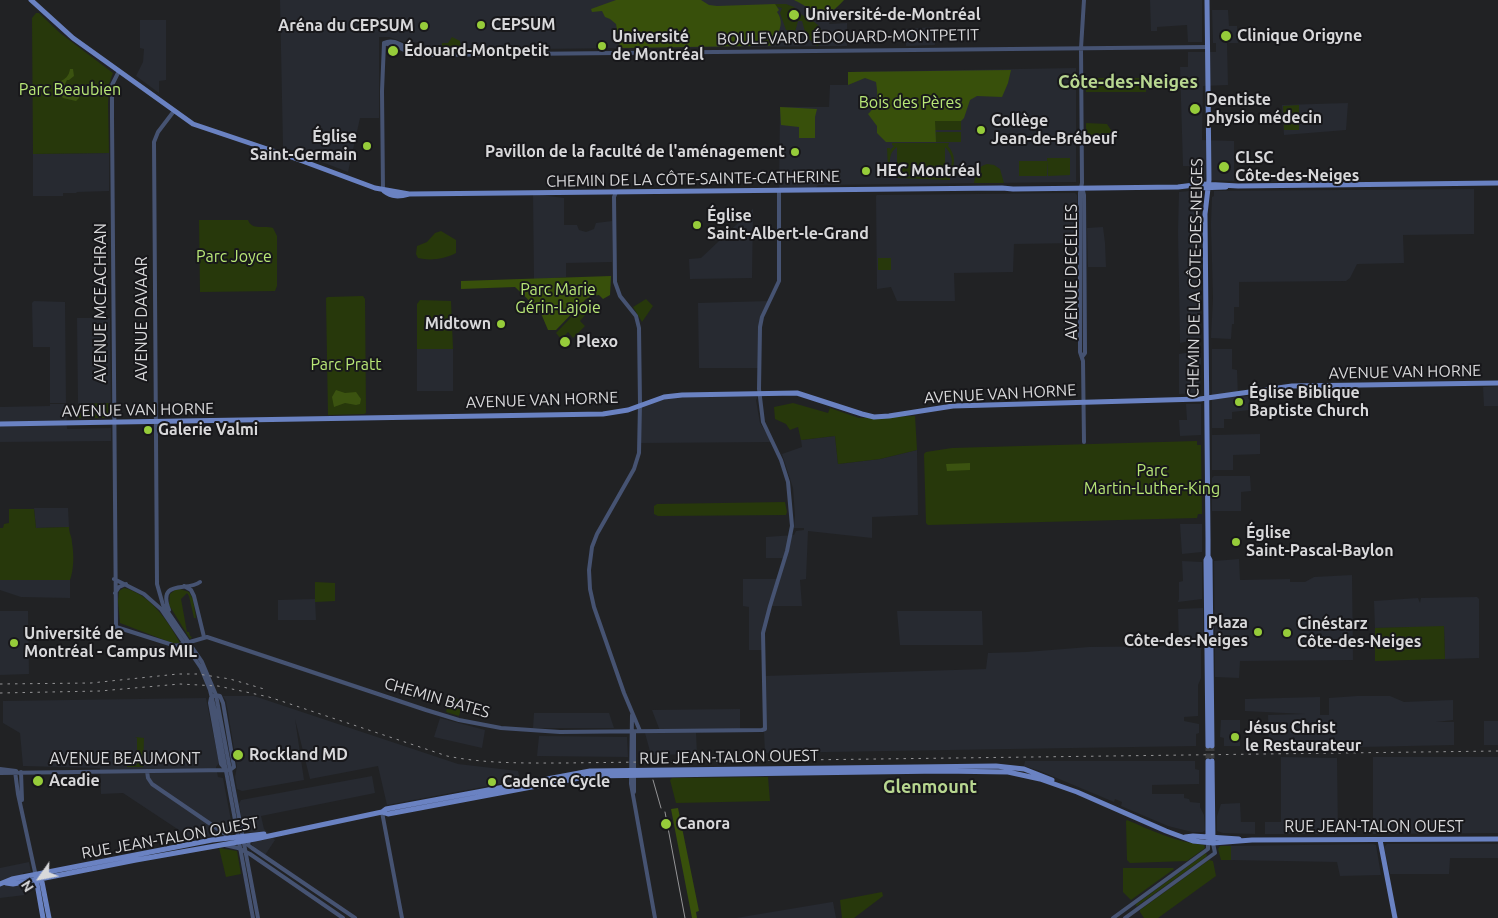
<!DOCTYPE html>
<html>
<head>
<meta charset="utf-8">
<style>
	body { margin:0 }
	#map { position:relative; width:1498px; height:918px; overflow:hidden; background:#212224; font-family:Ubuntu,sans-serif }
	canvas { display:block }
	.north { position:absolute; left:15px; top:853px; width:50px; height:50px; -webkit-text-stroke:4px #18181b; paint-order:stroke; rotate:237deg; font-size:14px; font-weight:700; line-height:20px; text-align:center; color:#d8d8da }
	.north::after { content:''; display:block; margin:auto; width:18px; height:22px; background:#d8d8da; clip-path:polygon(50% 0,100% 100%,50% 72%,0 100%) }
</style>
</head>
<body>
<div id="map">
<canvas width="1498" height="918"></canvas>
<div class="north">N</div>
</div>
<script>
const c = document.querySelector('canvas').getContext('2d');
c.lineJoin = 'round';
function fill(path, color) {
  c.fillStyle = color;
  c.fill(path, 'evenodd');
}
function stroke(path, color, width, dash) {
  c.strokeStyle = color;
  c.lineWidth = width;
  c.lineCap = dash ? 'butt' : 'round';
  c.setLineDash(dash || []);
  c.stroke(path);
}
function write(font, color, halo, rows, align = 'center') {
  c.font = font + ' Ubuntu,sans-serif';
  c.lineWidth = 4;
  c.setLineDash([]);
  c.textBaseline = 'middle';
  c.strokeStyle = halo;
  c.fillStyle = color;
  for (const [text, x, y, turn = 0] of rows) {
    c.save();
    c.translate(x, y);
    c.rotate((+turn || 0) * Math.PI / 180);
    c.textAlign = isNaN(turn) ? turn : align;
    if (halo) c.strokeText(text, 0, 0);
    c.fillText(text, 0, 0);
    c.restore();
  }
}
const built = new Path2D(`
	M280 0H844L837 6 829 24 847 23V46L425 50 424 42 407 43 389 37H379V118H360L348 172 283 147Z
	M1150 0H1202V42H1188L1187 25 1157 27V31H1151Z
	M1212 10H1228L1229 26H1237L1238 43H1227L1228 85 1203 86 1202 140 1234 141V181L1202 180 1200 214V339L1180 343 1178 232 1179 192 1189 191V166H1183L1180 67H1188V52H1216V43H1213Z
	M140 20H166V80L159 81V93L136 76 143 62 144 49 140 48Z
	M934 27 935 45 906 46 905 29Z
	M1076 68V182L818 185 815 190 779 191 780 107H829L830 85H848V72Z
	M1348 103 1346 130 1284 135 1282 105Z
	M109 153V191L77 192 76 193H63V196H33V154Z
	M1474 189V234L1403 235 1404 263 1357 264 1350 278 1346 281 1239 282V307H1234V324H1232L1231 339 1211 338 1213 299 1211 224 1212 197 1214 196V191Z
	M1075 193 1077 195 1078 243 1014 244 1013 272 954 273 955 301H897L891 287 877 289 876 196 877 195Z
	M533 194 564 198V225H577L579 230 586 232 594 229 596 223 612 221V262L566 263V277L534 280Z
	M753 209 752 278 690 279 689 259 701 258Z
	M1103 227 1105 243 1106 267H1088L1087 228Z
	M34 301 65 302 66 403H50V347H33L32 303Z
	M769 301 762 315 758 368H699L698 303Z
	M77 318H110L111 403 78 404Z
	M417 349H453V391H417Z
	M1212 349H1232V369L1237 370 1238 397 1249 396V410L1232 412V419H1224V428H1212Z
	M1198 351 1201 353 1200 393 1179 394V354Z
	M1498 386V406H1484L1483 387Z
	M759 394 756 400 760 423 772 442 640 443V404L664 397Z
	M50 404H66L67 429 111 428V441L0 442V407L50 406Z
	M1186 404H1201V435L1180 436 1179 420H1187Z
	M1260 434V454L1233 455V470H1212V435Z
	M835 436 838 464 880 459 917 450 918 515 872 517V538L808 531 806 579 800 580 802 606H770L763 633V650H749V607L743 606V579H779L785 558H766V537L794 535 796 531 804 530V528H794L795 516 793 488 782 454 802 447 801 440Z
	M1214 476H1250L1251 491 1241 492V511H1212V478Z
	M34 508H68L69 527 36 528Z
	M1180 524H1202V552L1182 554Z
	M1239 559 1240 580 1290 579V582H1305L1314 577 1352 575 1353 660 1240 661 1239 678 1215 677 1214 561Z
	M1182 561 1202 562V599L1178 602 1179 599V582L1183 581Z
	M0 580H70V598L21 597 0 590Z
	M1477 597 1479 599V658L1445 659 1444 627 1375 628 1374 601 1418 598 1420 603 1421 598Z
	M315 599 316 620H278V600Z
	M1203 608V641L1201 650V678L1198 685V716L1184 717V721L1199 724V733L1196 734V746L765 753 764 732 696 733 697 754 651 755 645 733 660 731 652 710 740 709V730H764V676L986 669 988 653 1026 652 1089 647 1179 646 1178 609Z
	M0 611H28L29 674 0 675Z
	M897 611H982L983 645H900Z
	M223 696H254L458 764 518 771 520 780 387 805 378 766 310 779 295 719 304 780 242 791 237 789 235 777 237 766 226 701Z
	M1357 696H1390L1404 702 1453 700V720L1436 722H1454V745L1269 749 1268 715 1305 714 1245 711V699L1320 697V715H1329V698Z
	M206 698 219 763 216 767 218 777 223 778 233 831 194 840 123 793 101 794 100 768 23 766 20 733 3 723V701Z
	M534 713H609L614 728H533Z
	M440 718 485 730 482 748 434 737Z
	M1221 720H1240V746H1224V738L1220 737Z
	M1484 721H1498V745H1484Z
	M539 736 627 737 628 757 537 756Z
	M1281 757 1337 758 1338 834H1265V822H1281Z
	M1373 757H1498V833L1373 834Z
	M1025 761H1195V769L1199 770V784L1152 785V794H1184V798L1189 799 1190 802 1200 803V807L1204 815 1205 830 1203 832H1192L1168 826 1121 806 1122 802 1115 799 1114 802 1040 771 1024 766Z
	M372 776 375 793 261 816 264 829 275 840 265 855 252 845 250 832 244 831 239 804 241 800Z
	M1240 803 1241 822H1255V834L1223 833 1217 831V816L1221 804Z
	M1373 844 1376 845 1381 875 1340 876 1337 862 1231 860V846Z
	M1387 844H1498V858H1450L1449 874H1390L1384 847Z
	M29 862 31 872 23 873 22 885 25 895 0 898V868Z
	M833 902 836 918H736L832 902Z`);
const green = new Path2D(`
	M775 4H786L794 7 802 15 809 18 818 25 822 31 823 43 817 46C803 34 807 37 802 21H798L795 32 786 30 780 13 782 8 777 7Z
	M36 13H39L60 33 113 73 109 84 108 104 109 153 33 154 32 18Z
	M452 37 460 41 461 49 442 50V43H448Z
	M1085 78H1146V92H1086Z
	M1299 105V130H1284L1283 106Z
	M935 121H961V130H935Z
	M1086 123 1107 124 1111 130 1110 139 1103 143 1086 144Z
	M936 132H961V142H936Z
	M892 143H949L948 146C956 155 956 167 948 176L950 177V180L897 178C886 171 888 160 887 148H890V150L894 146 892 145ZM897 147V175H945V147C955 156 954 171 942 177L898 176C888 168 887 154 897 147Z
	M1047 158H1070V175L1048 176Z
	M1019 161H1047V176H1019Z
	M987 164 994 165 1000 169 1004 183H974C976 174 976 167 987 164Z
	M199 220H248C252 231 264 225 273 228L277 236V286L275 291 200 292Z
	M441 231 456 240V253C445 259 430 261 418 258L416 254 417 246 427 242 435 233Z
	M878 258H891V270H878Z
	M363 296 365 299 366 413 364 414 328 415 326 298 328 297Z
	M646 299 653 306 642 322 633 307Z
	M420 300 451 301 453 349H417V304Z
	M580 308 586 314 580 321 585 326 573 338 568 332 561 339 556 333Z
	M111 403 110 418H78V404Z
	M793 403 828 413 830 408 859 418 915 416 917 450 880 459 838 464 835 436 801 440 798 427 790 430 786 424 775 419 774 407Z
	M1197 441V445H1201L1202 514H1198L1197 518 928 525 926 523 924 454 926 452 952 448Z
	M785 502 787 512 786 515 658 516 654 514V506L657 504Z
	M9 509H34L36 528 69 527C69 534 72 536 72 543 74 554 74 569 70 580H0V528H3L4 524 9 523Z
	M315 582 335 583V601L315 602Z
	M124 588C150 594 168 621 180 643H172L120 623 118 601 119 591Z
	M180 589 189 592 193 599 196 618H194L189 596 187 593 181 599 187 632H189L190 636 192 637 190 639 169 605 170 594 175 590Z
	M1444 626 1445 659 1375 661V628Z
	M450 697 463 701 459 716 446 712Z
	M135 737 144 738 143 767H127V766L137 765V738Z
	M768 777 770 801 676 803 670 780 672 778Z
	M1127 820C1153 831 1176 842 1204 845L1205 848 1187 861 1130 863 1127 860 1126 821Z
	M1220 846H1231V860H1221L1218 849Z
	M219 848 237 851 241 874 226 877Z
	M1206 853 1207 855 1206 857 1137 906 1135 905Z
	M1209 860 1213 861 1216 876 1158 918H1144L1140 912V910Z
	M1123 868H1173L1174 869 1131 900 1123 892Z
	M882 892 883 896 854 918H842L840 900Z`);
const forest = new Path2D(`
	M616 0H701L709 5 717 6 775 4 779 10 777 12C786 25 776 32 776 44L768 46 767 41H752L751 46 620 48 616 24 610 19 605 17 602 11 592 12 591 9Z
	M794 0H844C820 26 818 11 794 0Z
	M1011 70 1008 83 1002 97 977 96 970 100 964 118 961 121H935L936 142H886L877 133V126L868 114C879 104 878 96 876 82L865 78 848 85V72Z
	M780 107 817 109 815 117V138H799V127L781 125Z
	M611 276 610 295 603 299 599 295 592 296 586 299 556 330H548L540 311 515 287 461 289V281Z
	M678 808 699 911 696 912 697 918H692L671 809Z`);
const water = new Path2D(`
	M70 69H73L74 76 69 80H67L64 86 70 92H78L79 98 76 101 63 98 56 88C59 78 68 82 70 69Z
	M336 390 345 393 356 392 361 399 360 404 356 405 345 403 334 407 332 397Z
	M970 463V470L947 471 946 464Z`);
const majorTunnel = new Path2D(`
	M1208 746V761
	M1212 746V761`);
const minor = new Path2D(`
	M384 43 398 47 412 54 420 55 1208 47
	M384 43C394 38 402 46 411 50 416 52 421 52 427 54
	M119 71 112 85V118L116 627 176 646 207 637 426 710 459 720 501 728 560 732 762 730 765 729 763 633 770 606 787 551 792 526 788 482 781 460 763 422 759 389 760 327 762 317 779 281V191
	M174 111 158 132 154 142 157 584 163 605 202 662 216 695 258 918
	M1082 187 1084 195 1085 353 1082 357
	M383 190 382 91 384 43
	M616 192 614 197 615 282 620 296 636 316 639 328 640 404 639 453 634 469 597 534 592 547 589 570 590 589 594 607 624 693 640 731
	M1084 442 1083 361 1080 352V193L1082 183 1081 48 1084 0
	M114 579 144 594 161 609 201 668 210 690 215 711 253 918
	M184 586 191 590 194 596 204 637
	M115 593 119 587 126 584
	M169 610C157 579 187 592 200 582
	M632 715 631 784 655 918
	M0 769 16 771
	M226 770 221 764 210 703 211 698 215 695 220 696 223 703 234 767 230 770
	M15 771 18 794 35 872
	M147 771 148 778 152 784 231 838
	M21 772 22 800
	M0 773 228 770
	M634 792V732
	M382 812 402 918
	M249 840 248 845 252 848 355 918
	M225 845 238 848 250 854 343 918
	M1113 918 1208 849V842
	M1125 918 1215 853 1213 843`);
const major = new Path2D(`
	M31 0 73 38 193 124 297 159 375 188 409 194 1002 188 1013 189 1178 187 1202 184 1238 186 1498 183
	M1207 0 1209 180 1205 214 1208 539V556L1206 560 1208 746
	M1190 186 1197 188 1226 187
	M384 191C392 197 399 197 409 194
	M0 424 603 414 628 410 664 397 682 395 797 393 862 414 874 417 889 416 953 406 1200 399 1292 386 1498 383
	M1208 556 1210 560 1212 746
	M1208 761V842
	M1212 761 1213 843
	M382 812 386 809 590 771 996 766 1024 769 1052 780
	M1185 837 1193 836 1239 839
	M1380 840 1395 918
	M38 877 42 882 49 918
	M36 878 43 918
	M6 883 13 884 45 878 136 860 255 839 382 812 388 814 590 776 942 771 1008 772 1040 779 1077 792 1166 831 1193 841 1213 843 1252 840 1498 839
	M0 884 12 879 212 840 264 834`);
const tram = new Path2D(`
	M653 780 661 808
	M665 812 685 918`);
const rail = new Path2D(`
	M0 684 91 683 178 674H198L230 679 264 689
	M0 693 100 691 180 684 218 686 269 697 447 756C486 764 527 763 566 763L1498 751`);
const markers = [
	[794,15,6,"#96cc3a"],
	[481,25,5,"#96cc3a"],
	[424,26,5,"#96cc3a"],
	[1226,36,6,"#96cc3a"],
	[602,46,5,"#96cc3a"],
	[393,51,6,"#96cc3a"],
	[1195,109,6,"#96cc3a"],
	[981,130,5,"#96cc3a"],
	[367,146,5,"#96cc3a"],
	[795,152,5,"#96cc3a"],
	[1224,167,6,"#96cc3a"],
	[866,171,5,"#96cc3a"],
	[697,225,5,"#96cc3a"],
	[501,324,5,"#96cc3a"],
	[565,342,6,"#96cc3a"],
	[1239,402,5,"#96cc3a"],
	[148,430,5,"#96cc3a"],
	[1236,542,5,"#96cc3a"],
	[1258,632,5,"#96cc3a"],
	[1287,633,5,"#96cc3a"],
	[14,643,5,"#96cc3a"],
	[1235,737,5,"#96cc3a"],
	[238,755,6,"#96cc3a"],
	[38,781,6,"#96cc3a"],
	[492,782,5,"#96cc3a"],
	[666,824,6,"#96cc3a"]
];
const poiNames = [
	["Université-de-Montréal",805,15],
	["CEPSUM",491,25],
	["Aréna du CEPSUM",414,26,"right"],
	["Clinique Origyne",1237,36],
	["Université",612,37],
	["de Montréal",612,55],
	["Édouard-Montpetit",404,51],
	["Dentiste",1206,100],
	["physio médecin",1206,118],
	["Collège",991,121],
	["Jean-de-Brébeuf",991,139],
	["Église",357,137,"right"],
	["Saint-Germain",357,155,"right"],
	["Pavillon de la faculté de l'aménagement",785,152,"right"],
	["CLSC",1235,158],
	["Côte-des-Neiges",1235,176],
	["HEC Montréal",876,171],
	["Église",707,216],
	["Saint-Albert-le-Grand",707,234],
	["Midtown",491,324,"right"],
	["Plexo",576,342],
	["Église Biblique",1249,393],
	["Baptiste Church",1249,411],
	["Galerie Valmi",158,430],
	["Église",1246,533],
	["Saint-Pascal-Baylon",1246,551],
	["Plaza",1248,623,"right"],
	["Côte-des-Neiges",1248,641,"right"],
	["Cinéstarz",1297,624],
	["Côte-des-Neiges",1297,642],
	["Université de",24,634],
	["Montréal - Campus MIL",24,652],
	["Jésus Christ",1245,728],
	["le Restaurateur",1245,746],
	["Rockland MD",249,755],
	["Acadie",49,781],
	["Cadence Cycle",502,782],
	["Canora",677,824]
];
const streetNames = [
	["BOULEVARD ÉDOUARD-MONTPETIT",848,37,-1],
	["CHEMIN DE LA CÔTE-SAINTE-CATHERINE",693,179,-1],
	["AVENUE DECELLES",1072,272,-90],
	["CHEMIN DE LA CÔTE-DES-NEIGES",1195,278,-89],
	["AVENUE MCEACHRAN",101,303,-90],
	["AVENUE DAVAAR",142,319,-90],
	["AVENUE VAN HORNE",1405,372,-1],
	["AVENUE VAN HORNE",1000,394,-3],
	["AVENUE VAN HORNE",542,400,-2],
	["AVENUE VAN HORNE",138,410,-1],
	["CHEMIN BATES",437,698,16],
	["RUE JEAN-TALON OUEST",729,757,-1],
	["AVENUE BEAUMONT",125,759],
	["RUE JEAN-TALON OUEST",1374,827],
	["RUE JEAN-TALON OUEST",170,838,-10]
];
const parkNames = [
	["Parc Beaubien",70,90],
	["Bois des Pères",910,103],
	["Parc Joyce",234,257],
	["Parc Marie",558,290],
	["Gérin-Lajoie",558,308],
	["Parc Pratt",346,365],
	["Parc",1152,471],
	["Martin-Luther-King",1152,489]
];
const neighbourhoodNames = [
	["Côte-des-Neiges",1128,82],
	["Glenmount",930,787]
];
fill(built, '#272a31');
fill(green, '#27380b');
fill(forest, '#38500b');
fill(water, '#3b5310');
stroke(majorTunnel, '#3c3d3f', 5, [5, 2.5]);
stroke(minor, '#465372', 4);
stroke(major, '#6a82c2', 5);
stroke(tram, '#959597', 1);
stroke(rail, '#959597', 1, [2.5, 5]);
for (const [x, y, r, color] of markers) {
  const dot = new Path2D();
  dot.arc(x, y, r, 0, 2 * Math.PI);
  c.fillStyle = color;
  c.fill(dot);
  stroke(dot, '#18181b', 2);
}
write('bold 16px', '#d8d8da', '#18181b', poiNames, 'left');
write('16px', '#d8d8da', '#18181b', streetNames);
write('16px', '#b9e877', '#18181b', parkNames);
write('bold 18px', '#b8d790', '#18181b', neighbourhoodNames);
</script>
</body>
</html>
